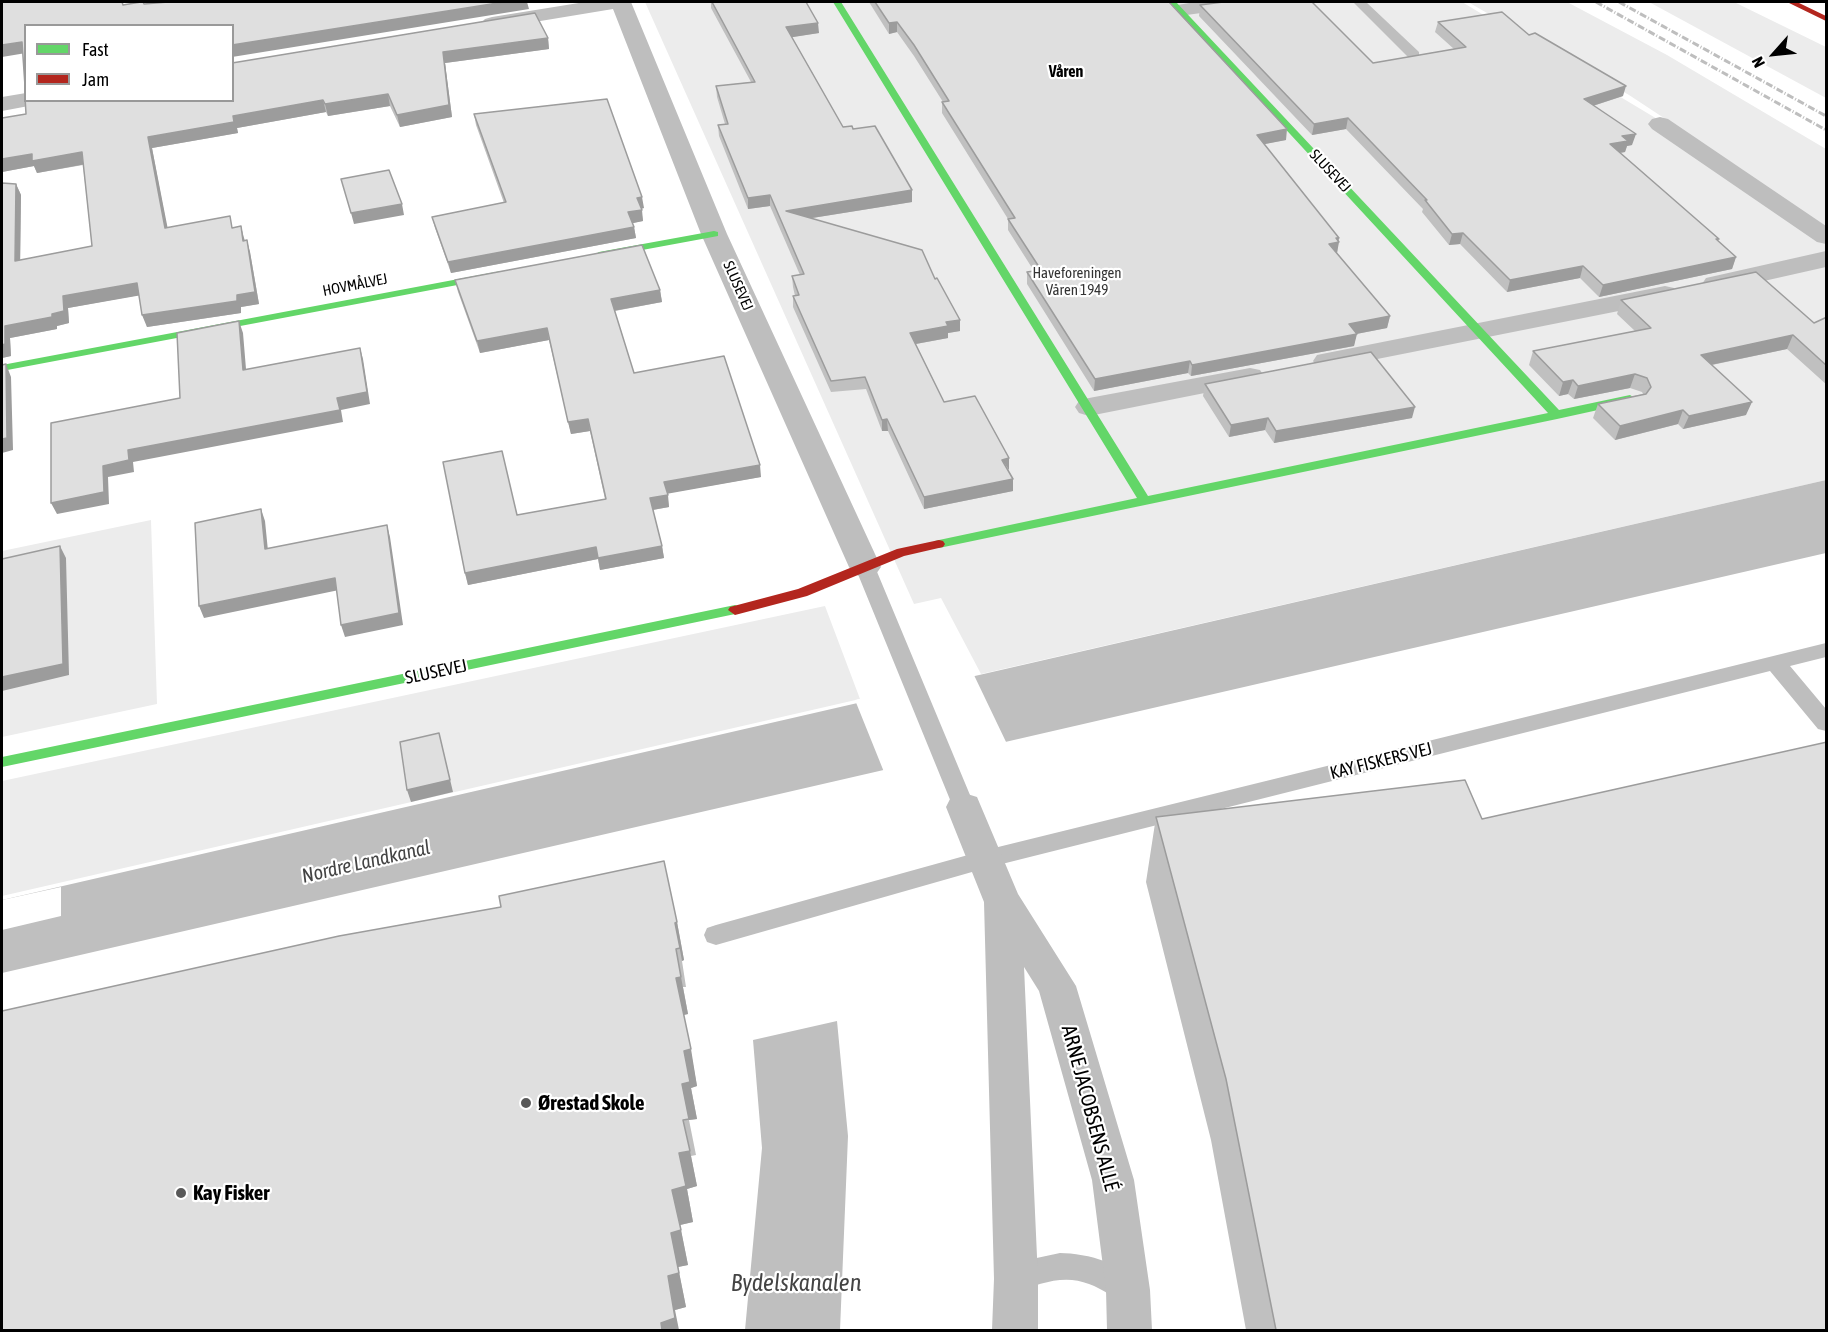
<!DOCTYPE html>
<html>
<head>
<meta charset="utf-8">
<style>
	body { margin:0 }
	#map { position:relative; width:1828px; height:1332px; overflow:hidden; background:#fff; font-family:"Asap Condensed",sans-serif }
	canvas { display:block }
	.frame { position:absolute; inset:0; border:3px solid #000; pointer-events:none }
	.legend { position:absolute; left:24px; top:24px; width:210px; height:78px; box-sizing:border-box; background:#fff; border:2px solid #999; margin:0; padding:8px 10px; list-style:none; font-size:18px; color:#000 }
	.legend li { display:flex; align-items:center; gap:12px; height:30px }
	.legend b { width:30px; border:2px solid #999 }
	.north { position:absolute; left:1744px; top:24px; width:60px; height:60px; -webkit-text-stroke:4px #fff; paint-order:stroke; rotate:243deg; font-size:16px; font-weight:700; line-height:24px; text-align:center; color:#000 }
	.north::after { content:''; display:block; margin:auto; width:21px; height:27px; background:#000; clip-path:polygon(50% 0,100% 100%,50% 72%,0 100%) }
</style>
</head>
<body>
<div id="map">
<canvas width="1828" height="1332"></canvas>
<div class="frame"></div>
<ul class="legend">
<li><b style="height:8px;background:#63d668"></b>Fast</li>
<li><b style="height:8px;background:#b3261e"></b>Jam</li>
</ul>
<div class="north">N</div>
</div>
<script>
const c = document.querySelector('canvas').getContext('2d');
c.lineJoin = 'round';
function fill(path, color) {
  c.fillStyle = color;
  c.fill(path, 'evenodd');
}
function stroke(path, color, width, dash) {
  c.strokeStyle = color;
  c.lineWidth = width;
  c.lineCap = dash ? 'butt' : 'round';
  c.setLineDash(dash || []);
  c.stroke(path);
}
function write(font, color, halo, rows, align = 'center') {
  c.font = font + ' "Asap Condensed",sans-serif';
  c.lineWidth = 4.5;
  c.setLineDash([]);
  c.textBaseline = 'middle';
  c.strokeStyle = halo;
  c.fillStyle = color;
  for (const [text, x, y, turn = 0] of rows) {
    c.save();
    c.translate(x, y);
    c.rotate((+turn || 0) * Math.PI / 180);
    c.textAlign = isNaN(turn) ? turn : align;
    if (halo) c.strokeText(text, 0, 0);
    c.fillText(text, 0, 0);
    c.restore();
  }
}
const green = new Path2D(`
	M645 2H1462L1749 174 1629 95 1468 2H1567L1667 55 1826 149V480L981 674 941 598 914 604Z
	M1649 2H1734L1826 47V98Z
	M151 520 157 704 2 737V551Z
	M825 606 860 699 2 896V781Z`);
const water = new Path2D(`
	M1826 480V553L2 973V900Z
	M837 1021 848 1136 840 1330H745L762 1148 753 1040Z`);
const pier = new Path2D(`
	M973 673 1007 744 884 772 855 700Z
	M61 887V916L2 930V900Z`);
const lane = new Path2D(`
	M1353 2H1366L1419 52V58H1409Z
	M865 560 872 562 875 567 975 807 972 813 964 816 956 813 953 807 855 567 858 562Z
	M1826 643V657L1790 666 1826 709V731L1818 729 1770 671 986 868 716 945 707 942 704 935 707 928 716 925 986 850Z
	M1060 1253C1086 1253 1130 1264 1141 1290L1137 1300 1127 1304C1114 1298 1103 1289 1089 1284 1065 1274 1039 1283 1016 1293L1006 1289 1002 1279 1006 1269 1032 1259Z`);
const street = new Path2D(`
	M585 2H631L727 234 881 567 876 574 865 578 854 574 849 567 701 234 613 9 492 29 485 27 481 23 485 19 492 17Z
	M1195 2H1248L1245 6 1238 8 1179 16 1172 14 1169 10 1172 6Z
	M26 93V100H37L34 105 2 111V97Z
	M1660 117 1668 119 1826 226V244L1817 242 1652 129 1648 124 1652 119Z
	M1826 251V267L1715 292 1706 290 1702 284 1706 278Z
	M1665 286 1674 288 1678 294 1674 300 1327 369 1317 367 1313 361 1317 355 1327 353Z
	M1250 368 1260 370 1264 376 1260 382 1089 416 1079 413 1075 407 1079 401 1089 398Z
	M964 793 977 797 1018 894 1076 986 1134 1180 1150 1290 1152 1330H1107L1106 1290 1092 1180 1039 991 1024 967 1038 1279V1330H992L994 1279 984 902 946 807 951 797Z`);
const fast = new Path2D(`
	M833 2H841L1148 496 1548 413 1168 2H1176L1559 410 1630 395 1636 399 1630 403 1557 419 939 548 935 547 933 544 935 541 939 540 1137 498Z
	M714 231 718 232V236L599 258 594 255 599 252Z
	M501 271 505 272V276L2 371V365Z
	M735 605 740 607 742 610 740 613 2 767V757Z`);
const jam = new Path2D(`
	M1787 2H1797L1826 16V21Z
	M939 540 943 541 945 544 943 547 904 556 807 596 735 615 728 610 730 607 798 589 897 549Z`);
const rail = new Path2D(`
	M1596 2 1826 130
	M1619 2 1826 116`);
const wall = new Path2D(`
	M711 2H806L819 33 792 37 843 127 853 129 912 202 812 218 960 331 948 333V338L916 344 944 402 1008 470 1013 479V491L924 509 888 431H882L866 389 831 392 793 307V296H795L793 287 792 276 800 275 770 206 748 209 719 136 718 125 725 124 717 97 716 86 751 82 711 8Z
	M869 2H1169L1286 140 1264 144 1339 238 1337 253 1390 316 1387 328 1356 334 1354 346 1191 376 1188 373 1094 391 1027 284V272L1034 271 1008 230V219L942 113V102H943L914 56 897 32 889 34Z
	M1200 5 1373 63 1454 49 1435 32 1438 22 1529 35 1623 96 1593 106 1632 145 1627 146 1625 152 1620 153 1719 239 1718 241 1736 257 1732 269 1599 297 1580 278 1507 292 1460 244 1449 245 1422 212 1423 209 1346 129 1312 135 1199 16Z
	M548 38 549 49 445 63 452 117 400 127 390 106 328 116 326 112 237 128 238 133 152 148 167 228 233 227 244 238 245 241 250 252 259 304 241 307V313L147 327 139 295 68 308 69 323 57 326V329L10 338 11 356 2 358 16 184 21 195 20 260 92 246 83 165 37 173 34 166 2 172V118L26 114Z
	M474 114 644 208 641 209 643 221 632 223 634 227 636 238 451 273 435 228 432 217 504 203 476 125Z
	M455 280 660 290 662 302 615 311 634 373 761 477 667 493 669 507 653 510 662 546 664 558 600 570 598 559 468 585 465 573 517 515 605 499 590 431 571 434 549 340 480 353 458 292Z
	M1621 300 1814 323 1827 317V385L1787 349 1712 365 1746 415 1683 429 1678 424 1615 440 1593 418 1598 404 1643 394 1642 392 1630 388 1574 399 1568 394 1559 396 1529 365 1533 351 1635 331 1617 314Z
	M1205 384 1412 418 1274 443 1265 430 1229 437 1203 396Z
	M1156 817 1482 819 1827 1330H1246L1211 1140 1146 882Z
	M677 922 684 960 682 961 686 987H683L688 1014 684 1015 697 1086 691 1088 697 1119 689 1120 696 1155 691 1156 697 1186 687 1189 693 1222 680 1225 688 1265 678 1267 686 1307 675 1310 2 1330Z`);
const shadedWall = new Path2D(`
	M504 2H527L529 9 232 57V45Z
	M897 22V32L889 34V23Z
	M818 23 819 33 787 38 786 27Z
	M548 38 549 49 445 63 452 117 400 127 397 115 443 52Z
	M22 42 26 53 2 57V45Z
	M1626 86 1623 96 1580 110 1584 99Z
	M388 94 390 106 328 116 325 104Z
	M323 100 326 112 237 128 238 133 152 148 170 240 165 228 148 137 233 116Z
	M1348 118 1346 129 1312 135 1314 124Z
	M1287 129 1286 140 1255 146 1257 135Z
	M1636 134 1632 145 1627 146 1625 152 1606 155 1610 144 1622 136Z
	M82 152 86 164 37 173 34 166 2 172V159L32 154Z
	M16 184 21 195 20 273 15 261Z
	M912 190V202L787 222 786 211Z
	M770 195V206L748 209V198Z
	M642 197 644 208 639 209 637 198Z
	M402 204 404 215 354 224 351 213Z
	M642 210 643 221 629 224 628 212Z
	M241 226 244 238 247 253 243 241Z
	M634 227 636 238 451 273 448 262Z
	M1463 233 1460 244 1449 245 1452 234Z
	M1336 238H1339L1338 242H1339L1337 253 1329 244Z
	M247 240 250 252 259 304 241 307V313L147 327 142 315 237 295Z
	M1736 257 1732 269 1599 297 1603 285Z
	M1583 266 1580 278 1507 292 1510 280Z
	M137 283 142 295 68 308 69 323 57 326V329L10 338 11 356 2 358V345L5 326 63 296Z
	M660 290 662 302 613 311 611 299Z
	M1390 316 1387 328 1346 336 1349 324Z
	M960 320V331L948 333V338L910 345V333L946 322Z
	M239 321 243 333 247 381 243 370Z
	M547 328 549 340 480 353 477 341Z
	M1357 334 1354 346 1191 376 1192 365Z
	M1793 335 1787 349 1696 368 1701 355Z
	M360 348 363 359 370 404 341 410 343 422 133 462 134 472 108 477 109 504 57 514 51 503 103 466 128 450 337 398Z
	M1190 361 1188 373 1094 391 1095 379Z
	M6 364 11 377 13 450 2 453Z
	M1635 374 1630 388 1574 399 1578 386Z
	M1573 380 1568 394 1559 396 1563 382Z
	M1752 402 1746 415 1683 429 1689 416Z
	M1415 407 1412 418 1274 443 1276 431Z
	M1683 410 1678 424 1615 440 1620 426Z
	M1268 418 1265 430 1229 437 1231 425Z
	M588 419 590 431 571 434 568 422Z
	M887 419 888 431H882V420Z
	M1009 458V470L1002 460Z
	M760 465 761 477 666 494 664 482Z
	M1013 479V491L924 509V497Z
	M668 495 669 507 652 510 650 498Z
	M261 509 265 521 269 561 265 549Z
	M387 525 390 537 403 625 345 637 341 625Z
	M60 546 66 558 69 675 2 691V677Z
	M662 546 664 558 600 570 598 558Z
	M596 547 598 559 468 585 465 573Z
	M335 578 339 590 204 618 199 606Z
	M439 733 453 792 411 802 407 790Z
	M677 922 684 960 682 961 675 923Z
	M681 977 688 1014 683 1015 676 978Z
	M691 1049 697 1086 691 1088 697 1119 689 1120 682 1084 684 1051Z
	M690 1151 697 1186 687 1189 693 1222 680 1225 688 1265 678 1267 686 1307 675 1310 679 1330H662L661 1323 668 1276 671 1233 672 1190 679 1153Z`);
const building = new Path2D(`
	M2 2H122L123 5 141 2H143L144 4 168 2H504L232 45V26H26V87L25 86 22 42 2 45Z
	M712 2H806L818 23 786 27 843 127 852 126 853 129 875 126 912 190 786 211 922 250 935 279 937 278 960 320 946 322 948 326 910 333 944 402 975 396 1009 458 1002 460 1013 479 924 497 887 419 882 420 865 377 831 381 793 296 799 295 792 276 804 274 770 195 748 198 718 125 728 124 716 86 755 82Z
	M875 2H1169L1287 129 1257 135 1339 238H1336L1339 242 1329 244 1390 316 1349 324 1357 334 1192 365 1190 361 1095 379 1027 272 1041 270 1008 219 1015 218 942 102 949 101 914 45 897 22 889 23Z
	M1223 2H1312L1373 63 1466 47 1438 22 1502 12 1529 35 1535 33 1626 86 1584 99 1636 134 1622 136 1628 141 1610 144 1719 239H1716L1736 257 1603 285 1583 266 1510 280 1463 233 1452 234 1425 200H1427L1348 118 1314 124 1200 5Z
	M535 13 548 38 443 52 449 105 397 115 388 94 325 104 323 100 233 116 234 122 148 137 165 228 230 216 232 228 241 226 243 241 247 240 255 292 237 295V301L142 315 137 283 63 296 64 311 52 314V317L5 326V344L2 345V183L16 184 15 261 92 246 82 152 32 161V154L2 159V118L26 114 25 97 26 100H232V63Z
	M607 99 642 197 637 198 642 210 628 212 634 227 448 262 432 217 506 202 474 114Z
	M389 170 402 204 351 213 341 179Z
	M642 245 660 290 611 299 634 373 724 356 760 465 664 482 668 495 650 498 662 546 598 558 596 547 465 573 443 462 502 451 517 515 606 499 588 419 568 422 547 328 477 341 455 280Z
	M1756 272 1814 323 1827 317V366L1793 335 1701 355 1752 402 1689 416 1683 410 1620 426 1598 404 1646 394 1651 387 1647 378 1635 374 1578 386 1573 380 1563 382 1533 351 1651 328 1621 300Z
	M239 321 243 370 360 348 367 392 337 398 340 410 128 450 129 460 103 466 104 492 51 503V423L180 398 177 333Z
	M1371 352 1415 407 1276 431 1268 418 1231 425 1205 384Z
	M6 364 7 438 2 439V365Z
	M261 509 265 549 387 525 399 613 341 625 335 578 199 606 195 523Z
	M60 546 63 664 2 677V559Z
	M439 733 450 780 407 790 400 742Z
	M1827 742V1330H1276L1226 1079 1156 817 1465 780 1482 819Z
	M664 861 677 922 675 923 680 948 676 949 681 977 676 978 691 1049 684 1051 690 1082 682 1084 689 1119 683 1120 690 1151 679 1153 686 1186 672 1190 681 1230 671 1233 679 1273 668 1276 675 1318 661 1323 662 1330H2V1011L339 936 501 907 499 896Z`);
const markers = [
	[526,1103,6,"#595959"],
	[181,1193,6,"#595959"]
];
const farStreetnames = [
	["SLUSEVEJ",1330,171,47],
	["HOVMÅLVEJ",355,285,-11],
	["SLUSEVEJ",738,286,66]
];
const farParknames = [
	["Haveforeningen",1077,273],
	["Våren 1949",1077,290]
];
const farNeighbourhoodnames = [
	["Våren",1066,72]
];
const streetNames = [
	["SLUSEVEJ",436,672,-12],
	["KAY FISKERS VEJ",1381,761,-14]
];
const waterNames = [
	["Nordre Landkanal",366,862,-13]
];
const nearPoinames = [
	["Ørestad Skole",538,1103],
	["Kay Fisker",193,1193]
];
const nearStreetnames = [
	["ARNE JACOBSENS ALLÉ",1090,1108,75]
];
const nearWaternames = [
	["Bydelskanalen",796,1283]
];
fill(green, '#ececec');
fill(water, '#bfbfbf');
fill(pier, '#fff');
fill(lane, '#bebebe');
fill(street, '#bebebe');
fill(fast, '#63d668');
fill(jam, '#b3261e');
stroke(rail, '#bebebe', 3, [7, 2, 1, 2]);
fill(wall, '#c0c0c0');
fill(shadedWall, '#9c9c9c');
fill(building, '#dfdfdf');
stroke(building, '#9c9c9c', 1.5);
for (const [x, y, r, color] of markers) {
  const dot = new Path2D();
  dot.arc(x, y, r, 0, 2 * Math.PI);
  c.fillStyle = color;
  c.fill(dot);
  stroke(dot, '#fff', 2);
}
write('15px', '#000', '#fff', farStreetnames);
write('15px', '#333', '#fff', farParknames);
write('bold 16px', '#000', '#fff', farNeighbourhoodnames);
write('18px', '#000', '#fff', streetNames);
write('italic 20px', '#444', '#fff', waterNames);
write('bold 21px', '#000', '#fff', nearPoinames, 'left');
write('21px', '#000', '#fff', nearStreetnames);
write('italic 24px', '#444', '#fff', nearWaternames);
</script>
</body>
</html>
